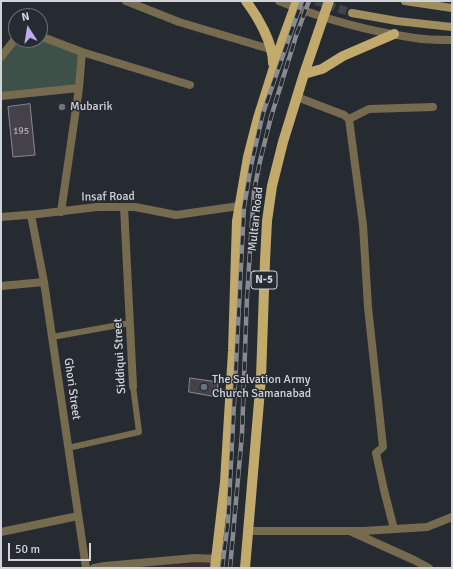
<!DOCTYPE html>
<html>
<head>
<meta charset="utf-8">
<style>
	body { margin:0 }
	#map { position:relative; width:453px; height:569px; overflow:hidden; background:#262b32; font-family:Signika,sans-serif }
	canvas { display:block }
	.frame { position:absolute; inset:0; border:2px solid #d1d4d9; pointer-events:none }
	.north { position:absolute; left:8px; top:8px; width:40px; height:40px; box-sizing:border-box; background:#262b32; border:1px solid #6a6f75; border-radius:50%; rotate:348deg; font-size:11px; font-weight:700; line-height:16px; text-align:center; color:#d1d4d9 }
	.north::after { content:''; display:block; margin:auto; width:14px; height:18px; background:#c1a8f3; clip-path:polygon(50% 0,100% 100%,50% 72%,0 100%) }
	.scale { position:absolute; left:8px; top:543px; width:83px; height:18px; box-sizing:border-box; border:2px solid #d1d4d9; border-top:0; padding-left:5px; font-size:12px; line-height:14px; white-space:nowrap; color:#d1d4d9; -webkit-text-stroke:3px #262b32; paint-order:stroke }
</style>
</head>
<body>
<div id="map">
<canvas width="453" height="569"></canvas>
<div class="frame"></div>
<div class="north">N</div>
<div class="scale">50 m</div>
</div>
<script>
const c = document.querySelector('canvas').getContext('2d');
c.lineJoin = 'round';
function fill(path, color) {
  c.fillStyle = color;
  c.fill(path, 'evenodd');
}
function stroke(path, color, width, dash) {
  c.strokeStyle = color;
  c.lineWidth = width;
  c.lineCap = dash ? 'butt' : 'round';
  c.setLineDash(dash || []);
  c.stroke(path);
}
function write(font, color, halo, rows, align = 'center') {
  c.font = font + ' Signika,sans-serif';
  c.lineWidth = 3;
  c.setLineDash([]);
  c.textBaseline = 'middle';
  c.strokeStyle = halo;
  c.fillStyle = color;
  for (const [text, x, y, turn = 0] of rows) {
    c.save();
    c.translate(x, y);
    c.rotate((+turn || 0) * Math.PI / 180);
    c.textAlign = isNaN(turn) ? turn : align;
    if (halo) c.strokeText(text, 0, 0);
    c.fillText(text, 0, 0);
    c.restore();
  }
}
const education = new Path2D(`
	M218 552 216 568H105V566Z`);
const green = new Path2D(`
	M16 40H40L82 52 76 88 1 96V57Z`);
const building = new Path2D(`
	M30 104 35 155 13 157 8 107Z
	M190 378 218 382 217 397 189 392Z`);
const secondaryTunnel = new Path2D(`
	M316 1 352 13`);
const service = new Path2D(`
	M52 337 130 323
	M68 448 139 432 133 386`);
const minor = new Path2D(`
	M126 1 179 22 273 50
	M279 1C323 19 368 31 415 38 427 40 440 40 452 40
	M40 36 82 52 190 85
	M1 57 16 38
	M1 96 79 88
	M297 97 344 115 349 119 363 225 368 307 383 447 376 453 384 490 394 529
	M349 119 369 109 433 107
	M124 207 133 386
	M61 212 79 88 82 52
	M31 215 44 282 86 568
	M1 217 38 214 97 207H135L176 215 239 206
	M1 286 44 282
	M248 531H363L427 527 452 517
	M1 532 78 516
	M352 532 414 560 429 568`);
const tertiary = new Path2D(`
	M94 568 105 566 195 558 216 559`);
const secondary = new Path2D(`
	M405 1 452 8
	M352 13 397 21 452 27`);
const primary = new Path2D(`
	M246 1C258 17 273 43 273 63
	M304 74 322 69 343 56 394 34
	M215 568 225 482 233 351 237 221 248 157 258 118 282 42 297 1
	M245 568 261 378 265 261 267 221 272 186 283 142 304 74 329 1`);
const rail = new Path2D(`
	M222 568 228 522 244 207 251 166 263 113 302 1
	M230 568 242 434 247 296 254 191 260 161 271 117 296 36 309 1`);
const markers = [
	[62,107,4,"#6b7280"],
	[204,387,4,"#6b7280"]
];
const numberNames = [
	["195",21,131]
];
const shields = [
	[264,280,26]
];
const shieldNames = [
	["N-5",264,280]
];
const poiNames = [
	["Mubarik",70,107],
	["The Salvation Army",212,380],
	["Church Samanabad",212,394]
];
const streetNames = [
	["Insaf Road",108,197,-1],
	["Multan Road",256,219,-84],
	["Siddiqui Street",120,356,-93],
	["Ghori Street",72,389,82]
];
fill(education, '#3f2c33');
fill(green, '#3e5148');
fill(building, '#444149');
stroke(building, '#8b8791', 1);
stroke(secondaryTunnel, '#40444b', 8, [8, 4]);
stroke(service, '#766b4e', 6);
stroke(minor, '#766b4e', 8);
stroke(tertiary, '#766b4e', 8);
stroke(secondary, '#a18e5f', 8);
stroke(primary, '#c2aa6c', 10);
stroke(rail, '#878b91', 4.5);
stroke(rail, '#262b32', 3, [9]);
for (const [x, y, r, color] of markers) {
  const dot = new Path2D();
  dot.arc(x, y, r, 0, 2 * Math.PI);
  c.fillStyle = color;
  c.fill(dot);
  stroke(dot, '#262b32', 1.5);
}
write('10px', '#aeafb5', null, numberNames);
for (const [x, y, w] of shields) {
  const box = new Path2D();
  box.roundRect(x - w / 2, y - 9, w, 18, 3);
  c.fillStyle = '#262b32';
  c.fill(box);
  stroke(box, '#d1d4d9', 1);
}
write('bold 11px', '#d1d4d9', null, shieldNames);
write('12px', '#d1d4d9', '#262b32', poiNames, 'left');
write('12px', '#d1d4d9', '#262b32', streetNames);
</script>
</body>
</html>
